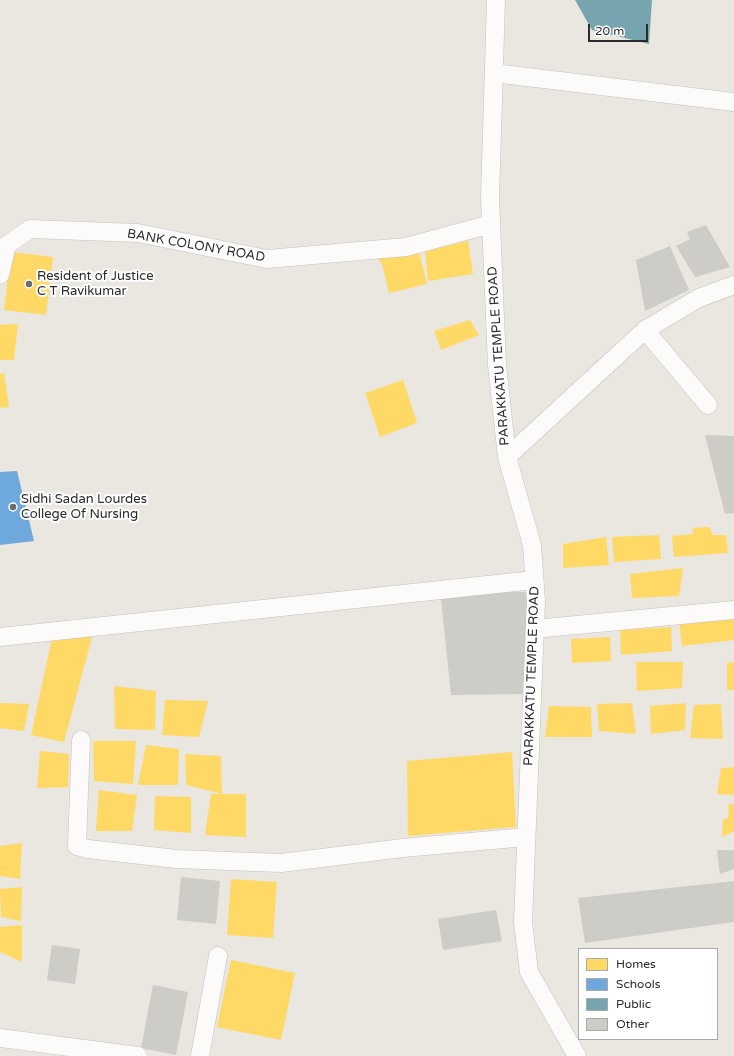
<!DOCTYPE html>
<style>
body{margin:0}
#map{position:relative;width:734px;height:1056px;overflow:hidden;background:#eae6e0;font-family:"Varela Round",sans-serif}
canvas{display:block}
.legend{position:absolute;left:578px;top:948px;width:140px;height:92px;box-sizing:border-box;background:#fff;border:1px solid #aaa;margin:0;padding:5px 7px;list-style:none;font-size:12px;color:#2b2b2b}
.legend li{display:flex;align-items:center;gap:8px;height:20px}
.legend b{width:20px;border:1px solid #aaa}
.scale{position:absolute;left:588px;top:24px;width:60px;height:18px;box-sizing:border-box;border:2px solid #2b2b2b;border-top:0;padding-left:5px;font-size:12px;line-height:14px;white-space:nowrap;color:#2b2b2b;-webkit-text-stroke:3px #fff;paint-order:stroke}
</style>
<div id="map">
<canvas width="734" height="1056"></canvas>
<ul class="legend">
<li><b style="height:11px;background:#ffd966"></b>Homes</li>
<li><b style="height:11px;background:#6fa8dc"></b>Schools</li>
<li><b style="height:11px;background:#76a5af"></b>Public</li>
<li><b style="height:11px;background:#ceccc7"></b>Other</li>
</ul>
<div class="scale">20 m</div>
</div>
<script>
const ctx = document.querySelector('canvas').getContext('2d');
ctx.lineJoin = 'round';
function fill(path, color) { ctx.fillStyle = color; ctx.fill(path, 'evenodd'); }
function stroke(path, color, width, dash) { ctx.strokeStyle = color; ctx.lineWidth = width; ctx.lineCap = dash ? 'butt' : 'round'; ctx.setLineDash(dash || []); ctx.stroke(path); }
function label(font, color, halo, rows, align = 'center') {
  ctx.font = font + ' "Varela Round",sans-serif'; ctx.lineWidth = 4; ctx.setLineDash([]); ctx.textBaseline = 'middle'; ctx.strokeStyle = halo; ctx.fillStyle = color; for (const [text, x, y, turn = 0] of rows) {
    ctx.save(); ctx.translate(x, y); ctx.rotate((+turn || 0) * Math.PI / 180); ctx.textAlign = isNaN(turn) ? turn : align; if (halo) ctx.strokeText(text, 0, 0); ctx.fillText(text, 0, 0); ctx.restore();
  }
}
fill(new Path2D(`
 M468,241L473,274L428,281L425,251Z
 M418,248L427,284L389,293L382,264L378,259Z
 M11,252L53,257L46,315L4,310Z
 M470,320L479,335L441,350L434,331Z
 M18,324L14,360H0V325Z
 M4,373L9,407L0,408V374Z
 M403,380L417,423L380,437L365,393Z
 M709,527L713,535H726L728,553L674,557L672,536L693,534V528Z
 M659,535L661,559L614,562L612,537Z
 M606,537L609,565L563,568V544Z
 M683,568L679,596L632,598L630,574Z
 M734,616V640L682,646L679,621Z
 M671,627L672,651L621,655L620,630Z
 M92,637L64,742L31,735L52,638Z
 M610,637L611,661L572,663L571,639Z
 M636,662H683L682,688L637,691Z
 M734,662V690H727V663Z
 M114,686L156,691L155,730L115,729Z
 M165,700L208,701L199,737L162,735Z
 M0,703L29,704L24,731L0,728Z
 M632,703L636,734L599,731L597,704Z
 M686,703L685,730L651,734L650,706Z
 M721,704L723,739L690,738L694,705Z
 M549,706L591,707L592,737H545Z
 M93,741H136L133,784L94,781Z
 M146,745L179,749L178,785H138Z
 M40,751L69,754L68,787L37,788Z
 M512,752L516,827L408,836L407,761Z
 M185,754L221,756L222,794H246V837L205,835L211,794H222L186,785Z
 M734,767V795L717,794L721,768Z
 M99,790L137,795L132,831H96Z
 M155,796L191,797V833L154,830Z
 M729,804H734V831L722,837L723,819L728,818Z
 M22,843L20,879L0,876V846Z
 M231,879L277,882L273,938L227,935Z
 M22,887L21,921L1,917L0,889Z
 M22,925V962L0,952V927Z
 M231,960L295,973L281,1040L217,1027Z`), '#ffd966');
fill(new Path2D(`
 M17,471L34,541L0,545V472Z`), '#6fa8dc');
fill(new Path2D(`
 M575,0H652L649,44L592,30Z`), '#76a5af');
fill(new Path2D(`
 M706,225L730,267L695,277L676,246L690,239L687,232Z
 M670,246L689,290L645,311L636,260Z
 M705,435L734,436V513L725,514Z
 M496,592H530L528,694L451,695L441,599Z
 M717,850H734V869L720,874Z
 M181,877L220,881L216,924L177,920Z
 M734,881V922L585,943L578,898Z
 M496,910L502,941L443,950L438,919Z
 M52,945L80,949L75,984L47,980Z
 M153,985L188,992L176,1055L141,1048Z`), '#ceccc7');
const street = new Path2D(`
 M496,0L490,198L497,365L507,457L532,545L536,601L523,922L529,972L577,1056
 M494,73L734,102
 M0,275L7,245L30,229L138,233L267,259L406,247L491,224
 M645,330L708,405
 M507,457L645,330L699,298L734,285
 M535,629L734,610
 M0,637L534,580
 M81,740L77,846L88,849L176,859L281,863L403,848L526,837
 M0,1038L138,1056
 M200,1056L218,956`);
stroke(street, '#c3c2c1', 19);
stroke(street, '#fcfbfa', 18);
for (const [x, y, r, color] of [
 [29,284,4,"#6e6c6a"],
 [13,507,4,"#6e6c6a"]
]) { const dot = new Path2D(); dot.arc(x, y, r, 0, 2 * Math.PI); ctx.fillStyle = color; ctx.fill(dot); stroke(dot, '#fff', 1.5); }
label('13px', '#2b2b2b', '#fff', [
 ["BANK COLONY ROAD",196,246,10],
 ["PARAKKATU TEMPLE ROAD",499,356,-94],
 ["PARAKKATU TEMPLE ROAD",532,676,-88]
]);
label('13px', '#2b2b2b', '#fff', [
 ["Resident of Justice",37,277],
 ["C T Ravikumar",37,292],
 ["Sidhi Sadan Lourdes",21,500],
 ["College Of Nursing",21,515]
], 'left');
</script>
